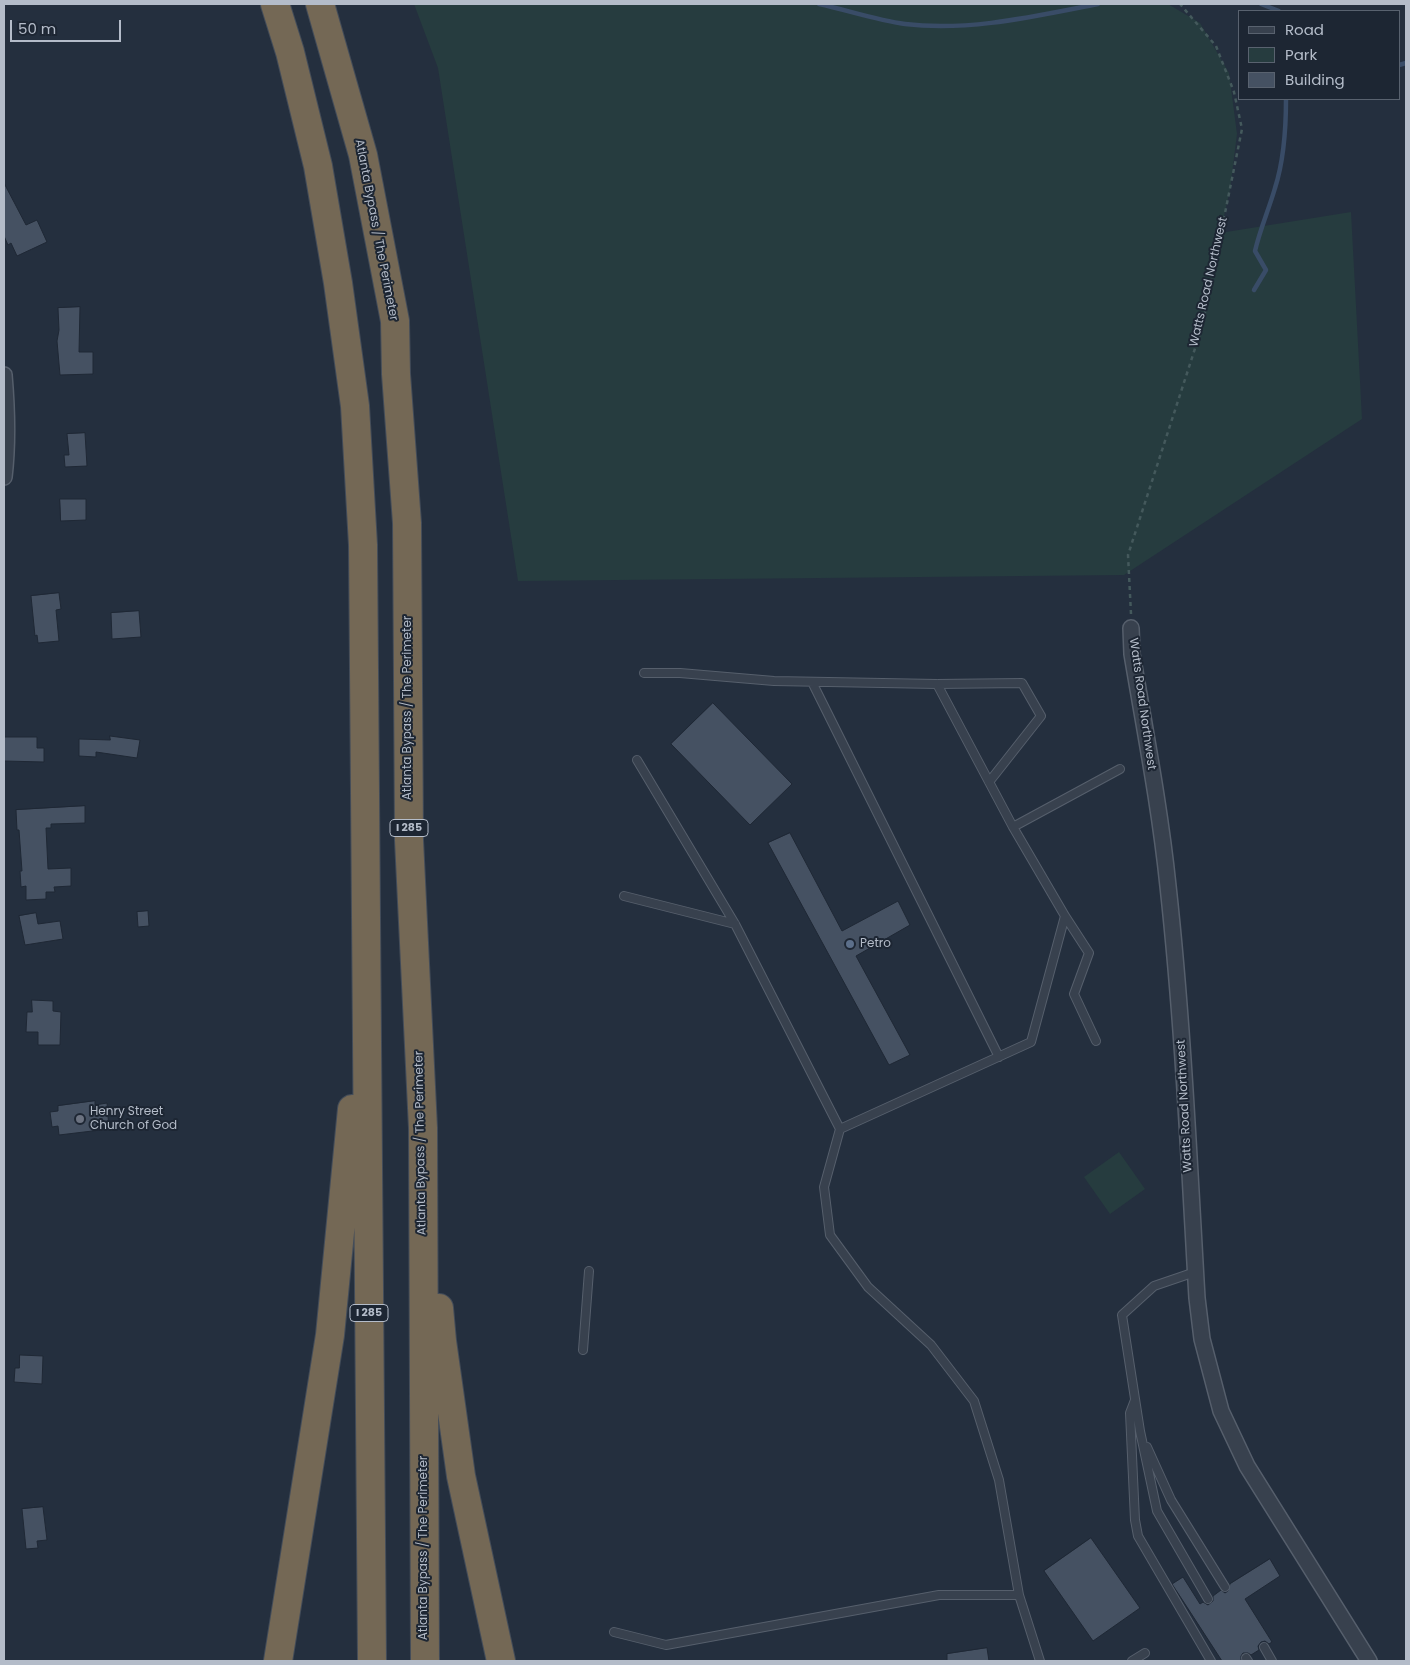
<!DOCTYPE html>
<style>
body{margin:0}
#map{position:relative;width:1410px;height:1665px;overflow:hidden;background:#242f3e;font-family:Poppins,sans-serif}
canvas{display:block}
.frame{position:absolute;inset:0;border:5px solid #b4bcc9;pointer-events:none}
.legend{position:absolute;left:1238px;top:10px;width:162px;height:90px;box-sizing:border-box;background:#1d2633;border:1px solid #59626f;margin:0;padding:6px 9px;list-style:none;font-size:15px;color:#b4bcc9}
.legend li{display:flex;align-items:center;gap:10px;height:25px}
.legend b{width:25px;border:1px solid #59626f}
.scale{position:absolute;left:10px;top:20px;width:111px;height:22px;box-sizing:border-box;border:2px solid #b4bcc9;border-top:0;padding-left:6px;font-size:15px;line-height:18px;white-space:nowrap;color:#b4bcc9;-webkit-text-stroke:4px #1d2633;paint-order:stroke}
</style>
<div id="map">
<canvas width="1410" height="1665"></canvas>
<div class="frame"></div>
<ul class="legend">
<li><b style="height:6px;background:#38414e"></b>Road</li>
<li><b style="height:14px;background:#263c3f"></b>Park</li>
<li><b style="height:14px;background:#455162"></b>Building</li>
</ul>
<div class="scale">50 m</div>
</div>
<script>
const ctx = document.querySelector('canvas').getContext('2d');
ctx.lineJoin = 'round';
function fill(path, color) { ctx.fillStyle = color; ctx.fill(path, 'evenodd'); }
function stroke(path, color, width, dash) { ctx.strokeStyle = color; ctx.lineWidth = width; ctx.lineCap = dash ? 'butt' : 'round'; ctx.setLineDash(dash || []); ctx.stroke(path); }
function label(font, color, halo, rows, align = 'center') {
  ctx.font = font + ' Poppins,sans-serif'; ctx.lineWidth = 4; ctx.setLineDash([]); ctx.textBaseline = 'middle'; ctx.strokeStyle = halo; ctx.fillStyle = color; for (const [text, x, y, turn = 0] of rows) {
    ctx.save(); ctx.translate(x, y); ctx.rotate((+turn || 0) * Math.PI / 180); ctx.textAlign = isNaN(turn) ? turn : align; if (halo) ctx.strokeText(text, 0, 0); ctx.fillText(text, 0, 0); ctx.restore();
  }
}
fill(new Path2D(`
 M414,4H1168L1200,23L1229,73L1237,134L1230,190L1220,233L1351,212L1362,419L1124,575L518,581L438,68Z
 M1119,1152L1145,1189L1110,1214L1084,1177Z`), '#263c3f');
stroke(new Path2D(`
 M819,4C847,10 876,20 905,24C968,32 1036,16 1098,4
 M1261,4L1279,11
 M1399,65L1406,63
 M1254,290L1266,270L1255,251C1260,229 1269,209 1275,188C1284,160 1286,128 1286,99`), '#394c67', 4.5);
const building = new Path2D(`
 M4,183L26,225L37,220L47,242L17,256L11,243L8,245L4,236Z
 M80,307L79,352H93V374L60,375L57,341L59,330L58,308Z
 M85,433L87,466L65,467L64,455H69L67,434Z
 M60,499H86V520L61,521Z
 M59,593L61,609L56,610L59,641L38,643L37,635L35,636L31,596Z
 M139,611L141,637L112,639L111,613Z
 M713,703L792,784L750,825L671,744Z
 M110,736L140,740L137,758L96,752V757L79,756V739L110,740Z
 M4,737H37V748H44V762L4,761Z
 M85,806V823L51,824V828H46L48,869L71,868V886L54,887L55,892H46V899L26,900V886L21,887L20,871H22L19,830H17L16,810Z
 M790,833L842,931L898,901L910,925L856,956L910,1055L889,1065L768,843Z
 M148,911L149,926L138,927L137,912Z
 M36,913L38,924L60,921L63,939L25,945L19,916Z
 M32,1000L53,1001V1011L61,1012L60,1045H38V1032H26L27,1012H32Z
 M95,1101V1105L107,1103L109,1129L59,1135L58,1126L52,1127L50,1112L58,1111V1106Z
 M20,1355L43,1356L42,1384L14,1382L15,1368H19Z
 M43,1507L47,1540L37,1541L38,1548L26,1549L22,1509Z
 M1091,1538L1140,1608L1093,1641L1044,1571Z
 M1270,1559L1280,1576L1245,1599L1272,1642L1269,1644L1265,1641L1261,1642L1258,1646L1259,1650L1251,1655L1248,1653H1243L1241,1656V1661H1222L1172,1584L1183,1577L1200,1604L1203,1602L1208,1605L1213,1601V1596L1221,1590L1225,1593L1228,1591L1230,1584Z
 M987,1648L989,1661H947V1654Z`);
fill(building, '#455162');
stroke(building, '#1f2835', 1);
const lane = new Path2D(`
 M644,673H680L774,681L937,684L1022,683L1041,716L989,782
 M812,682L999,1057
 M637,760L735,924L840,1129L824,1187L830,1235L868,1287L931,1345L974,1401L999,1480L1019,1595L1040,1661
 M1013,827L1120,769
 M624,896L735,924
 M1065,916L1089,953L1074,994L1096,1041
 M840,1129L1031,1042L1065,916L1013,827L937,684
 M1195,1272L1154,1286L1122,1315L1140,1431L1157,1511L1208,1599
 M583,1350L589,1271
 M1135,1400L1130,1413L1135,1520L1138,1536L1211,1661
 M1147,1447L1171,1500L1225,1587
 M614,1632L666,1645L939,1595H1019
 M1264,1647L1272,1661
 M1246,1658L1248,1661
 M1132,1661L1145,1653`);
const street = new Path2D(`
 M4,375C7,409 8,443 4,477
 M1131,628L1132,654C1145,731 1160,808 1168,886C1183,1023 1189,1160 1197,1298L1202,1339L1221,1411L1247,1466L1369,1661`);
const highway = new Path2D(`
 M275,4L290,52L318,166L338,283L355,406L363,545L372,1661
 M320,4L363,155L395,321L396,374L407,523L409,840L423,1128L425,1661
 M439,1308L442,1341L461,1476L501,1661
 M278,1661L330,1335L352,1109`);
stroke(lane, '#565f6c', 10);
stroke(street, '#565f6c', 18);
stroke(highway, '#434c59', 30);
stroke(new Path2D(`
 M1131,614L1128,555L1202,327L1242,129L1234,92L1216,46L1180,4`), '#44595c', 2.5, [4, 4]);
stroke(lane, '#38414e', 8);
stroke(street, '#38414e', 15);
stroke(highway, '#746855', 28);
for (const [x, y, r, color] of [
 [850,944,5,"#5c6f8a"],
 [80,1119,5,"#6b7280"]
]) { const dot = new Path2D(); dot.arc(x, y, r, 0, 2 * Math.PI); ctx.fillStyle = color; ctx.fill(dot); stroke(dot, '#1d2633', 2); }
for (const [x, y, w] of [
 [409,828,38],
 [369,1313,38]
]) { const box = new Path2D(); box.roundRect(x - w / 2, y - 8.5, w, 17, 4); ctx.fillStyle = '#1d2633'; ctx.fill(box); stroke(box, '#b4bcc9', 1); }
label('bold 11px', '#b4bcc9', null, [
 ["I 285",409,828],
 ["I 285",369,1313]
]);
label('12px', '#b4bcc9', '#1d2633', [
 ["Atlanta Bypass / The Perimeter",376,230,79],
 ["Watts Road Northwest",1209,282,-77],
 ["Watts Road Northwest",1142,704,82],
 ["Atlanta Bypass / The Perimeter",408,708,-90],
 ["Watts Road Northwest",1185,1106,-93],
 ["Atlanta Bypass / The Perimeter",421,1143,-91],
 ["Atlanta Bypass / The Perimeter",424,1548,-90]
]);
label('12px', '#b4bcc9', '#1d2633', [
 ["Petro",860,944],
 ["Henry Street",90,1112],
 ["Church of God",90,1126]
], 'left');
</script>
